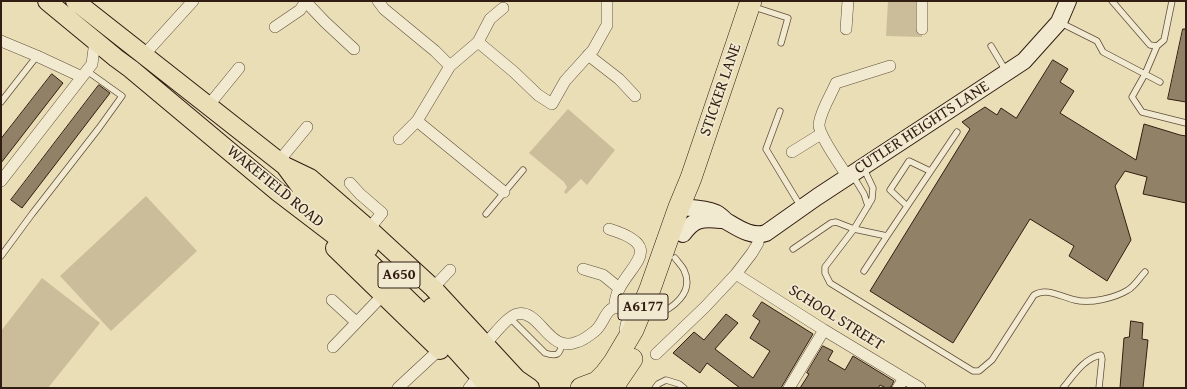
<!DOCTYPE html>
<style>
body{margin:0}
#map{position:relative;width:1187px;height:389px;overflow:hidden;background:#eadeb6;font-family:"Gentium Book Plus",serif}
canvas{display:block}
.frame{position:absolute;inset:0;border:2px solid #311d12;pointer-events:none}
</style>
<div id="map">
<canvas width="1187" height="389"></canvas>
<div class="frame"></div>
</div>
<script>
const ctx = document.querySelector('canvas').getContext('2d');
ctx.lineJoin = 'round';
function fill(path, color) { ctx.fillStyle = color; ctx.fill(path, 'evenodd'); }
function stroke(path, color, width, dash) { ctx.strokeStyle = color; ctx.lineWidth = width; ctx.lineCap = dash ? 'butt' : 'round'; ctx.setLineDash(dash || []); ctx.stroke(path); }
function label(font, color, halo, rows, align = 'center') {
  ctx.font = font + ' "Gentium Book Plus",serif'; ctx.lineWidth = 3.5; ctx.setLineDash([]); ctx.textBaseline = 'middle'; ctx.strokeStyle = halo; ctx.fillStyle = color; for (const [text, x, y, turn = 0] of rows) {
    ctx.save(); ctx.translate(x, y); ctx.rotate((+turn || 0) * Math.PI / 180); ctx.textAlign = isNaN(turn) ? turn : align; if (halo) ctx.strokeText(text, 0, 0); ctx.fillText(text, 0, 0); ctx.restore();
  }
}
fill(new Path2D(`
 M888,1H922V37L886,36Z
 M568,109L615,150L587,185L581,179L566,194L564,192L567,187L564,182L529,153Z
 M146,196L197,251L111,331L60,276Z
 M42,278L100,323L48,388H3L1,387V331Z`), '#cbbd9a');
const building = new Path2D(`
 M1183,29H1186V102L1168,99Z
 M1053,60L1068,69L1060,82L1074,91L1060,113L1136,160L1144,124L1180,135L1186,136V203L1143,194L1147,177L1125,171L1115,186L1131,240L1107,281L1069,256L1074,246L1030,219L953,343L870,291L970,129L962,122L985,107L997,115L1001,108L1016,118Z
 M52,74L63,83L1,163V139Z
 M99,85L110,93L22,208L11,200Z
 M762,302L813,334L781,388H740L707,363L700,373L673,353L694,332L704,340L726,314L738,323L715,349L753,378L770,351L750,338L760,321L753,316Z
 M1131,321L1143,323L1142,339L1148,340L1143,388H1120L1124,338L1129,337Z
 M823,346L833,351L828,360L845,370L853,356L894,381L891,387L886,388L880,385L878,388H800L809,374L807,373Z`);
fill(building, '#918167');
stroke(building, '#311d12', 1);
const lane = new Path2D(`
 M1112,1L1150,45L1157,46L1164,40L1172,1
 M754,7L788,18L781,43
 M1061,23L1097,41L1103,52L1160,82
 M991,46L1006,71
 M1157,46L1145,74L1132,97L1142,112L1186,123
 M1,102L37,56
 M780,111L766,149L801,207
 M864,169L873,188L872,199L854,229L825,267V273L830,283L973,371H979L992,360L1034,295C1047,287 1061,297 1075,300C1090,304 1115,298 1128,290C1135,286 1140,277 1145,272
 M853,176L864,194L868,206
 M907,206L890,190L909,161L930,171
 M486,214L523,170
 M793,249L831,223L836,222L854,229L887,236L957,132
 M1,256L32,214L99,128L122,96L87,71
 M864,271L887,236
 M654,316C672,309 695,293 684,270C682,266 678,262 675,258
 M509,320L513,321L545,353C557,357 560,355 562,343
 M655,388L658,384L666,380L679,384L684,388
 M1063,388C1073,376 1084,358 1101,355L1102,359L1099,388`);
const street = new Path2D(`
 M378,1L384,9L435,51L450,66L478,42L514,72L538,95L552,104L565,81L593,50L607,25V1
 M306,2L325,22L354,49
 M275,27L300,10L306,1
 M846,29L848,1
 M922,29V1
 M1,41L37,56L82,77
 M478,42L490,19L503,8
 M588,55L619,79L635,96
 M143,56L193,1
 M450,66L417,121L504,192
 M208,106L239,68
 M399,139L417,121
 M792,152L821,134
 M279,161L307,127
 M847,176C841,166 818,134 819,124C821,110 831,95 836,83L890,66
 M1,181L92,64L95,41
 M350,183L360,194L382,213L369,229
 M609,229C678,250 612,271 615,308
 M583,269L603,275L619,288
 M736,274L824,330L920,388
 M433,288L450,270
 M332,300L356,322
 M486,343C493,336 508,316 517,314C541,309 548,354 577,342C584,340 590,335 595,331C602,325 604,316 609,311C617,303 625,310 628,317L625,330
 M333,347L383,295
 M656,354L705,307L736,274L752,253L758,243V235
 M398,388L440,349
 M469,388L473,383
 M789,388L824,330
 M898,388L904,378`);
const secondary = new Path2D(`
 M679,207C691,208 705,208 716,213C720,215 723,218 726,221C738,228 752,238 766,233L817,197L1024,61L1059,22L1068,1
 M683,234C694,218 703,218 721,220`);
const primary = new Path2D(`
 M47,1L116,58L131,69L278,192L367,260L425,316L490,388
 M75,1L285,166L302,189L369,248
 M287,167L310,178L369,229L433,288L517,379L530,388
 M335,248L440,350
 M432,307L493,368L510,388`);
const highway = new Path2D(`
 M581,388L597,382L605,374L614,362L633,330L650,289L679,207L691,178L751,1
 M615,388L617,381L632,359`);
stroke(lane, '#5f4d3b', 7);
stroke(street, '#5f4d3b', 12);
stroke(secondary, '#311d12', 18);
stroke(primary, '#311d12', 20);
stroke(highway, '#311d12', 22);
stroke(lane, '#f1ead0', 5.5);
stroke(street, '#f1ead0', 11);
stroke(secondary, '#f1ead0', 16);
stroke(primary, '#eadeb6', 18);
stroke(highway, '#eadeb6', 21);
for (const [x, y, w] of [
 [399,275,42],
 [643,307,50]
]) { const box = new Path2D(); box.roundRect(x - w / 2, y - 13, w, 26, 3); ctx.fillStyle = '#f1ead0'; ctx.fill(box); stroke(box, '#311d12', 1); }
label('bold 15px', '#311d12', null, [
 ["A650",399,275],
 ["A6177",643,307]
]);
label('16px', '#311d12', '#f1ead0', [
 ["STICKER LANE",721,90,-71],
 ["CUTLER HEIGHTS LANE",922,128,-33],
 ["WAKEFIELD ROAD",275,187,39],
 ["SCHOOL STREET",836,318,32]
]);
</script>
